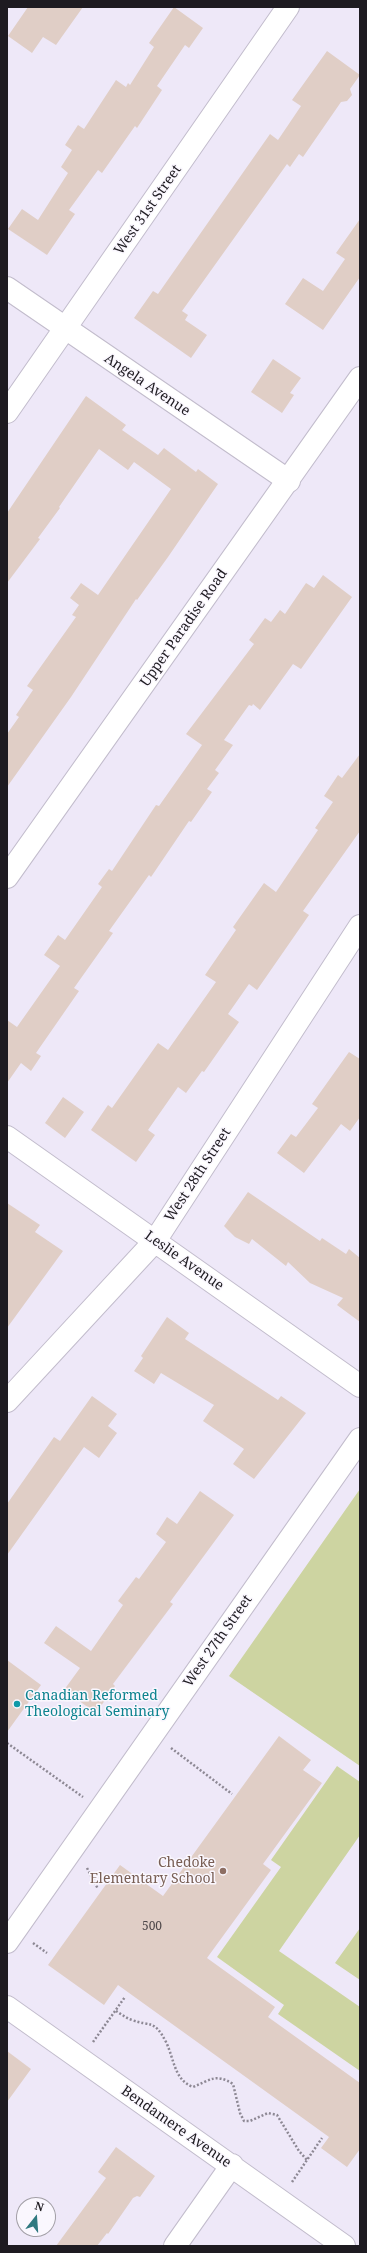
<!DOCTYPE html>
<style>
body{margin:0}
#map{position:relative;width:367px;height:2253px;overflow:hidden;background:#eee8f8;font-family:"Noto Serif",serif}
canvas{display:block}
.frame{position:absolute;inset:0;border:8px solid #1e1b21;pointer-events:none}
.north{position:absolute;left:16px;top:2197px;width:40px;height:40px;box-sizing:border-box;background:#faf7fe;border:1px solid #a29fa6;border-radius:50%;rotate:17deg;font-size:11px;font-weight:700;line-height:16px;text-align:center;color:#1e1b21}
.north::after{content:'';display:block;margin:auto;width:14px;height:18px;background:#307980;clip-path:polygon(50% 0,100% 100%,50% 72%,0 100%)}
</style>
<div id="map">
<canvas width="367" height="2253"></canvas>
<div class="frame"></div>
<div class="north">N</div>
</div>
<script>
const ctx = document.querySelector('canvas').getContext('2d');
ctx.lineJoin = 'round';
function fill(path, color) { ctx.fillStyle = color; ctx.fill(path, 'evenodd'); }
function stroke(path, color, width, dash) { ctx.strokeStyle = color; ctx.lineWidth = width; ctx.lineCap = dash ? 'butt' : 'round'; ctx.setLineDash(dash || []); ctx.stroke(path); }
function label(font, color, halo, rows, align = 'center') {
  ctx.font = font + ' "Noto Serif",serif'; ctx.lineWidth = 3; ctx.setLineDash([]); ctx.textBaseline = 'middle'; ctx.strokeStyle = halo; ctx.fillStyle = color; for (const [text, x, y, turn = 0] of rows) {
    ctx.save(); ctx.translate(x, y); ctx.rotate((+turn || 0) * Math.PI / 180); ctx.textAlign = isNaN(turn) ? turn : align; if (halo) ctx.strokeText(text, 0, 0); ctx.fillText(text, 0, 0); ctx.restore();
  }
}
fill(new Path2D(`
 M360,1489V1766L229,1676Z
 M337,1766L360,1782V1835L279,1951L360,2007V2071L278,2014L284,2005L217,1957L281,1867L271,1860Z
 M360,1928V1980L335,1963Z`), '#cdd4a1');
fill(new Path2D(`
 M28,7H83L56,45L43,37L32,53L8,36Z
 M174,7L203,28L189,48L185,45L157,86L162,90L137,128L135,126L102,173L98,170L69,210L75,214L47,255L8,229L22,209L38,220L68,173L61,167L72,150L65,145L78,125L84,129L116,80L126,87L128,83L130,85L154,47L149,43Z
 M327,51L360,75L350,89L352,95L347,101L341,102L303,157L299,154L290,167L287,164L182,311L188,315L185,320L207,335L191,358L134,318L153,291L158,294L270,134L278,140L301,106L292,100Z
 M360,219V277L323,330L285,304L303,278L323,291L345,259L336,253Z
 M273,359L301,378L290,393L294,395L282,413L251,392Z
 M86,396L126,425L122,430L158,455L164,448L196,472L198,469L218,484L168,557L137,600L136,599L71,697L7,787V734L19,717L16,715L33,690L27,686L76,617L72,615L79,605L70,598L81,583L98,595L171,489L134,462L128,470L99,449L59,507L60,508L38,538L40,539L7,583V513Z
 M323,575L352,597L301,669L293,664L260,710L253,704L252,706L249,705L224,740L233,745L215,770L219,773L207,789L212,792L191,822L189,821L151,877L149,875L109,931L113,933L74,988L79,991L36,1053L41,1056L31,1071L21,1063L7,1083V1020L17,1027L60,966L44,955L58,935L65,940L102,887L98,884L109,869L112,871L156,805L159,806L202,745L186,734L254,644L249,640L265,618L271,622L280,610L285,614L306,583L314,588Z
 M360,754V831L303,911L309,915L257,990L249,984L228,1014L239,1022L204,1072L202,1071L186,1093L178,1087L148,1130L155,1135L136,1162L91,1130L108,1105L112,1108L158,1043L168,1050L216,982L205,975L236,930L233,927L264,883L276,892L318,830L315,828L333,802L324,796L338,775L342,778Z
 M349,1052L360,1059V1117L350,1131L341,1124L304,1173L277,1153L291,1134L296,1137L318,1108L312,1104Z
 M63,1097L84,1112L65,1138L45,1123Z
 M248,1192L320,1241L322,1238L346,1254L349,1249L360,1258V1322L337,1305L343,1298L310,1283L288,1262L286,1266L252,1239L249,1244L235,1237L224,1226Z
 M7,1203L40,1225L35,1232L63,1251L7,1328Z
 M167,1317L189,1333L185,1339L278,1400L281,1396L306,1413L254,1479L233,1464L244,1449L203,1421L214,1405L161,1373L154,1384L134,1371L143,1358L141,1356Z
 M92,1396L117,1414L108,1426L117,1433L99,1458L84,1447L7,1555V1504L54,1437L60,1441Z
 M200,1491L234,1515L170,1602L173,1604L113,1684L115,1686L96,1713L64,1690L80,1668L44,1643L56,1626L91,1651L123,1605L118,1601L136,1577L139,1579L166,1542L156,1534L167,1517L177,1524Z
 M7,1660L41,1685L7,1732Z
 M279,1736L311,1760L303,1770L322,1783L263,1864L271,1870L207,1958L275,2007L268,2017L360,2083V2149L347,2167L321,2148L329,2137L118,1985L104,2005L48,1965L120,1865L163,1896Z
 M7,2051L31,2069L7,2102Z
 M116,2147L155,2176L140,2197L137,2196L133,2198L108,2234L107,2233L97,2246H56L106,2178L98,2172Z`), '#e0cec6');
const street = new Path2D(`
 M7,288L289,481
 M7,412L288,7
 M7,1137L360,1386
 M7,1401L155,1241L360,926
 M7,1942L360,1439
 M7,2007L344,2246
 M175,2246L232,2165`);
const secondary = new Path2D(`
 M7,877L360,378`);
stroke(street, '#c2bccc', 24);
stroke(secondary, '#c2bccc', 24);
stroke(new Path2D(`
 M7,1743L83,1797
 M171,1748L232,1794
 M87,1868L98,1889
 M33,1943L47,1953
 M116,2011C121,2014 126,2018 132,2020C151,2027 154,2019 166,2042C174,2058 174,2080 193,2087C210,2080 216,2073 233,2084L240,2113L244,2121H250L268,2113L277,2115L299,2151L307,2160
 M93,2042L125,1997
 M292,2182L322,2138`), '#8d8894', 2.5, [2, 2]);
stroke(street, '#fff', 22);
stroke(secondary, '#fff', 22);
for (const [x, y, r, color] of [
 [17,1704,4,"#0f9aa8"],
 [223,1871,4,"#8d6e63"]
]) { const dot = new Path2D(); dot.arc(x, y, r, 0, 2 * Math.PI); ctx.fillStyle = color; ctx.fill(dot); stroke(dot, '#faf7fe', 1.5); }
label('12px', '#4e484a', null, [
 ["500",152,1927]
]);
label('14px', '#1e1b21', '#faf7fe', [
 ["West 31st Street",148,210,-55],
 ["Angela Avenue",147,385,34],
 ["Upper Paradise Road",184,628,-55],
 ["West 28th Street",198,1175,-57],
 ["Leslie Avenue",184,1261,35],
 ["West 27th Street",218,1641,-55],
 ["Bendamere Avenue",176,2127,35]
]);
label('14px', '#0d838f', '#faf7fe', [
 ["Canadian Reformed",25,1696],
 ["Theological Seminary",25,1712]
], 'left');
label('14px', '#785e54', '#faf7fe', [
 ["Chedoke",215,1863],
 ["Elementary School",215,1879]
], 'right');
</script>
